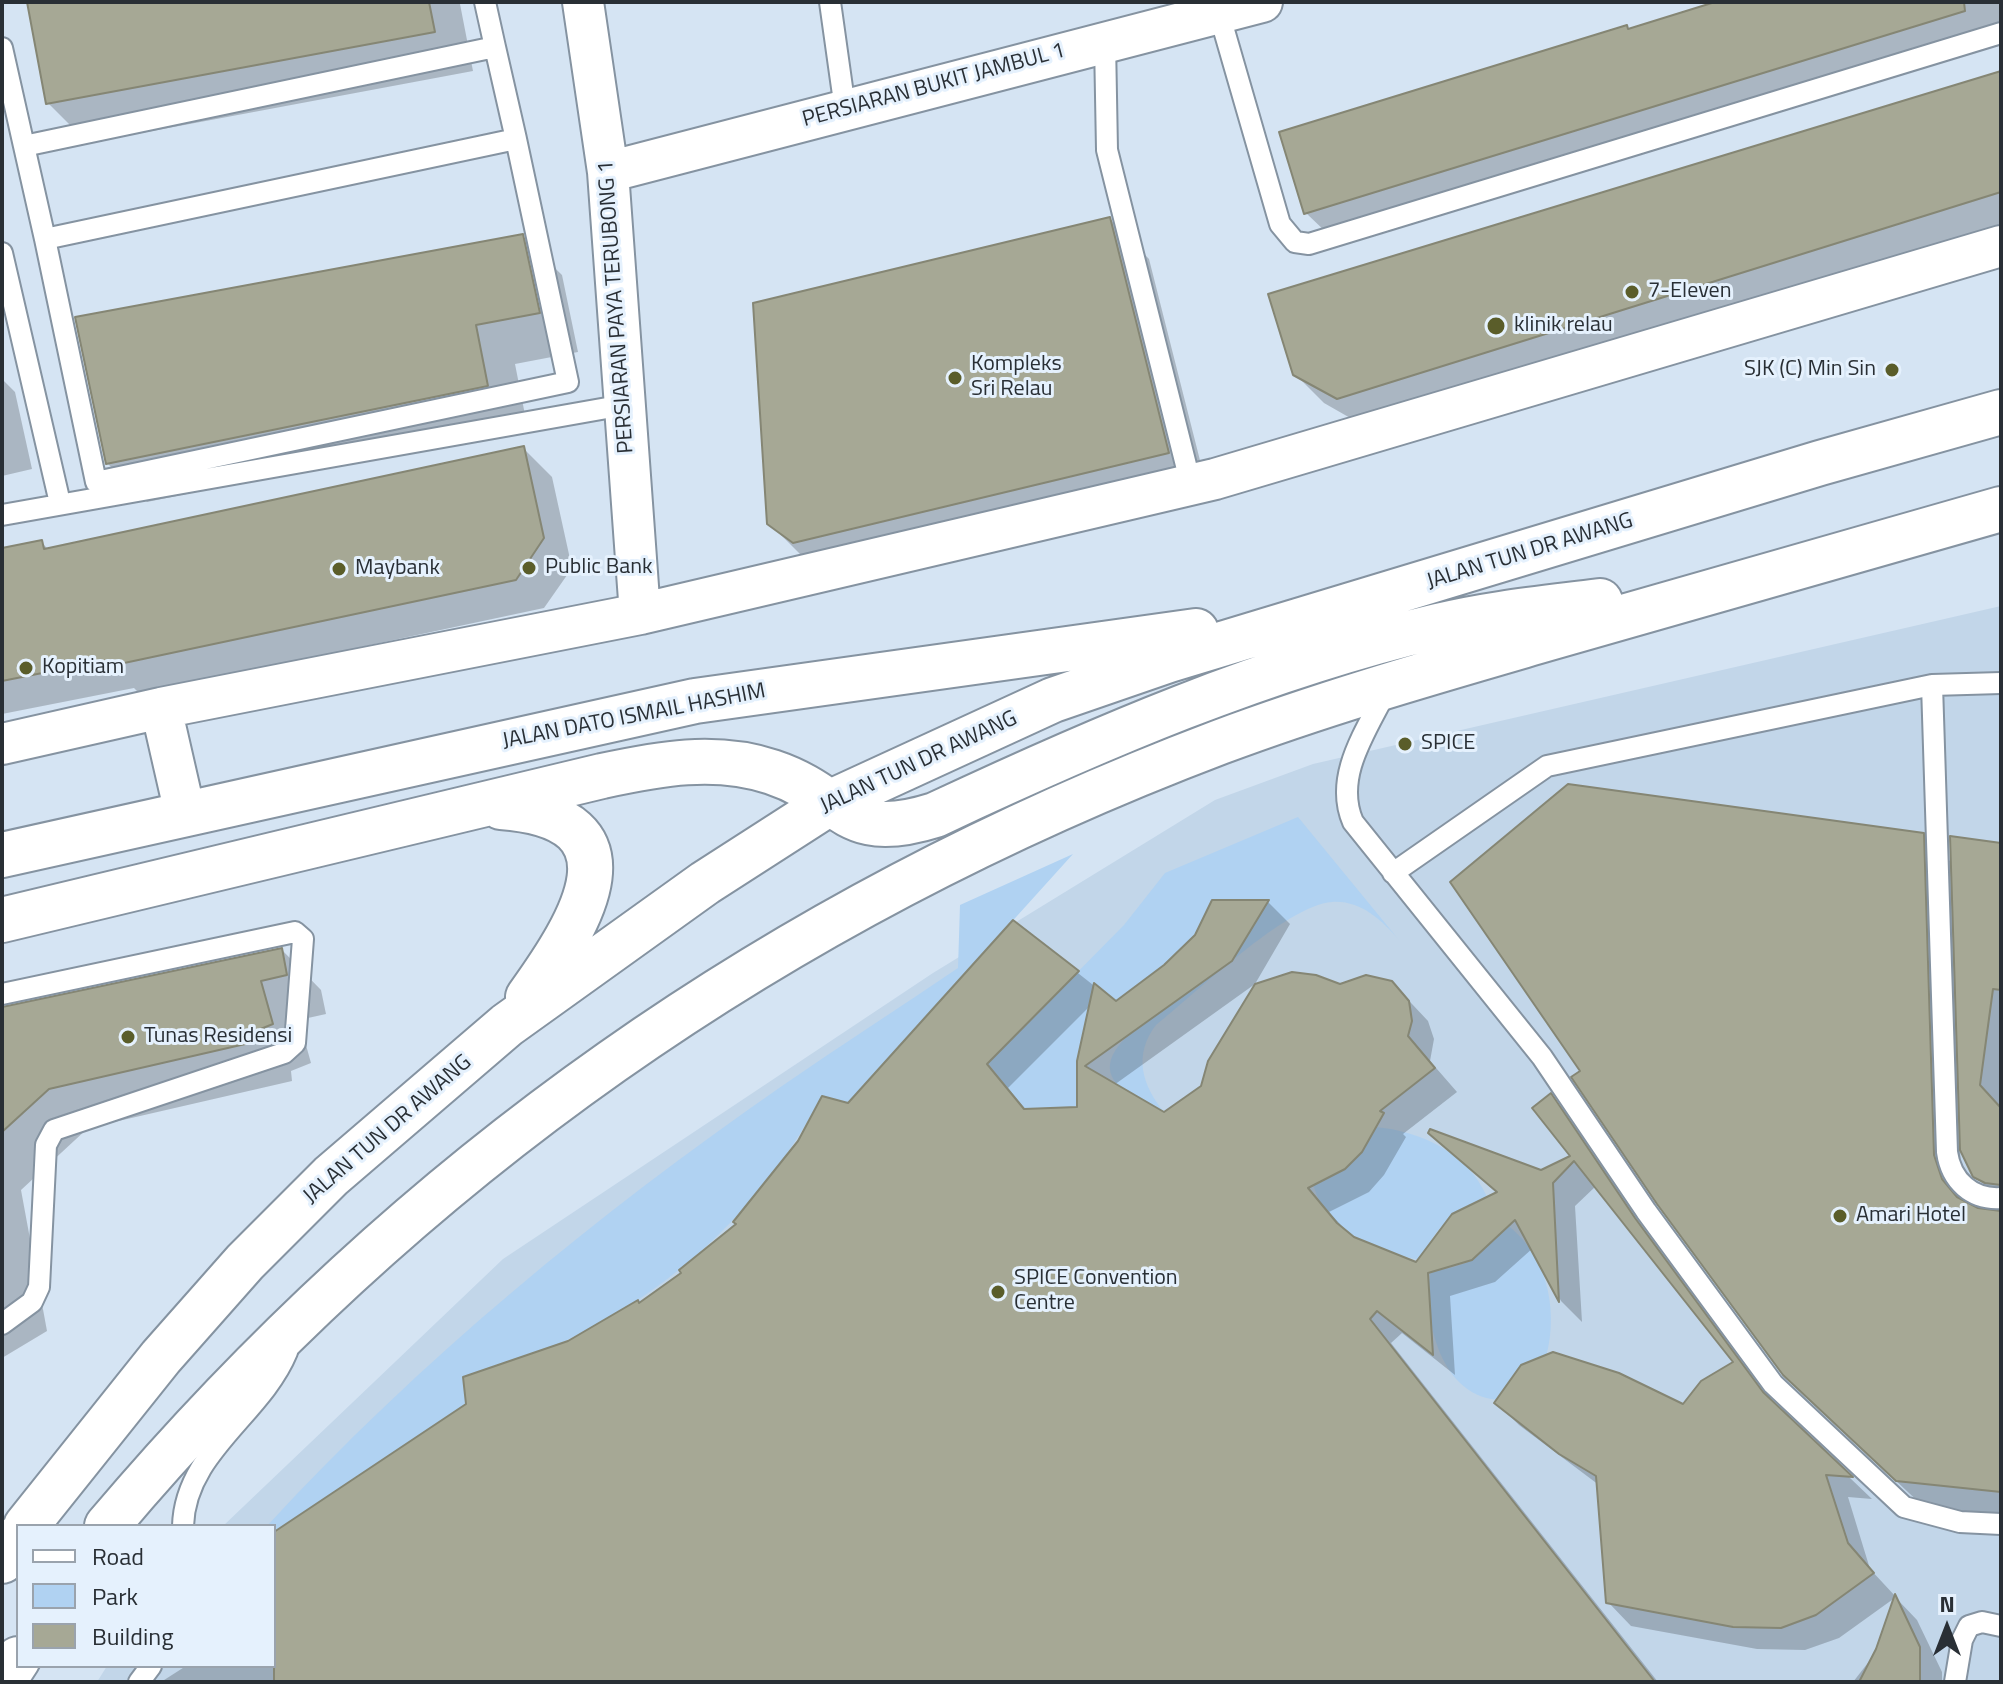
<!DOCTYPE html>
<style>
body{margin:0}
#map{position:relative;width:2003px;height:1684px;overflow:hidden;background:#d5e4f3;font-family:"Titillium Web",sans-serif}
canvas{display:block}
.frame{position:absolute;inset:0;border:4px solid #292f35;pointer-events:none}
.legend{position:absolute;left:16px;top:1524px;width:260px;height:144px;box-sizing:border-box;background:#e5f1fd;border:2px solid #9aa3ad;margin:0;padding:10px 14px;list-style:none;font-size:24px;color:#292f35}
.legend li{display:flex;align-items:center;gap:16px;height:40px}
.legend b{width:40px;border:2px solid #9aa3ad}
.north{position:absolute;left:1907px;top:1588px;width:80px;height:80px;-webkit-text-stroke:6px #e5f1fd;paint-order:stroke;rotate:0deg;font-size:22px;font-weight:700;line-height:32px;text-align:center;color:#292f35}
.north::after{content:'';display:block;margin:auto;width:28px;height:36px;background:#292f35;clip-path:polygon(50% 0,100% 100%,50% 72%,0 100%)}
</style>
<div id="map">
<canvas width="2003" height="1684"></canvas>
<div class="frame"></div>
<ul class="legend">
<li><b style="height:10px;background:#fff"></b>Road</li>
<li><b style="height:22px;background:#b0d2f2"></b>Park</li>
<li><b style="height:22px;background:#a6a895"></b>Building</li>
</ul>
<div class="north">N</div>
</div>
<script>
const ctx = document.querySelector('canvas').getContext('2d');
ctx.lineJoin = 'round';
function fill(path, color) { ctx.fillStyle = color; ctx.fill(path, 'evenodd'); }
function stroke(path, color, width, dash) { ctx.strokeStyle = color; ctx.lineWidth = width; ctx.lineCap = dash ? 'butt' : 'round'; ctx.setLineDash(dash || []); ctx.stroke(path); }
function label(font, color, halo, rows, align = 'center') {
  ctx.font = font + ' "Titillium Web",sans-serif'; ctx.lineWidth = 6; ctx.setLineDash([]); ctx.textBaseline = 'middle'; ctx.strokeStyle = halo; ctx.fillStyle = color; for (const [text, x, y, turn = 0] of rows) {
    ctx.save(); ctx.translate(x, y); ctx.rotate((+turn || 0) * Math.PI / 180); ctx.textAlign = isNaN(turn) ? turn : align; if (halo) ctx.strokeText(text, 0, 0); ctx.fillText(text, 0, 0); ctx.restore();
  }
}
fill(new Path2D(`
 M2001,606V1682H97L107,1666H274V1526H223L503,1259L933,973L1215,800L1313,764Z`), '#c2d6e9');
fill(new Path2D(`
 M1298,817L1399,940C1382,920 1360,900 1332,902C1286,905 1194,995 1156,1025C1133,1055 1142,1085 1164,1112C1151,1105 1132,1098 1121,1088C1075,1047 1187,1000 1209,977C1229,956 1245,925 1262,900L1212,901C1204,918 1197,934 1183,948C1143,988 1039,1036 1092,1105L1027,1112L988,1063L1124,925L1165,873Z
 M1073,854L848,1103L822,1096C765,1203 677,1288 567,1340C534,1355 498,1365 464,1377L465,1404L274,1532V1526H267C419,1361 597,1214 782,1086C840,1046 899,1008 958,968L960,905Z
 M1375,1127C1421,1131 1468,1153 1487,1197C1456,1212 1433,1225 1423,1260C1377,1254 1319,1229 1312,1177C1347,1177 1360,1155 1375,1127Z
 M1500,1220C1545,1248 1560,1307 1546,1357C1518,1359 1512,1377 1503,1400C1441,1400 1422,1319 1431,1270C1465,1270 1492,1253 1500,1220Z`), '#b0d2f2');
fill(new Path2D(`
 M29,2H469L460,4L473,71L88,143L48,103Z
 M1722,2H2001V28L1328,234L1306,213L1626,27L1629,30Z
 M2001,73V229L1366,427L1324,403L1295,374Z
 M1110,219L1149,259L1208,492L809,563L769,523Z
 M522,236L562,275L578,352L515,364L527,425L147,502L107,463Z
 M2,379L15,392L32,469L2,476Z
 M524,449L552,477L572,568L544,608L140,694L134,688L2,714V550L41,542L49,550Z
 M1923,835L1953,864L2001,845V1202L1975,1176L1960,1145L1961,1184L1968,1205L2001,1213V1516L1925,1508L1813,1403Z
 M1268,902L1290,924L1255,984L1114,1085L1164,1114L1340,986L1396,987L1428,1021L1434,1039L1430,1061L1457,1092L1403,1134L1406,1137L1384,1175L1369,1192L1329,1212L1349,1234L1390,1256L1417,1264L1498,1194L1430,1133L1541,1172L1573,1156L1551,1096L1573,1119L1658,1244L1782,1413L1872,1499L1848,1497L1870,1569L1896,1597L1839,1638L1805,1650L1757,1649L1631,1626L1608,1602L1599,1485L1519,1425L1496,1402L1684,1407L1736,1362L1596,1186L1575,1206L1582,1322L1561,1301L1533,1248L1495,1282L1450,1296L1455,1375L1402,1333L1391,1343L1658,1682H161L186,1666H274V1535L569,1342L640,1305L684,1273L738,1225L1013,922L1116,1003ZM1091,1005L1079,1109L1027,1111L1008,1088Z
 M282,950L321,990L326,1014L299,1020L311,1063L291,1071L292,1081L88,1128L21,1190L47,1331L2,1358V1008Z
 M1896,1598L1917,1620L1942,1672V1682H1853L1878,1650Z`), '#0003');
const building = new Path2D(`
 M27,2H429L435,32L46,104Z
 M1715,2H1964L1965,11L1304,214L1279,132L1627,25L1628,29Z
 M2001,71V192L1337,399L1293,375L1268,294Z
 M1110,217L1169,453L793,543L767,524L753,303Z
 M523,234L540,313L476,325L488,386L106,464L75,317Z
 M524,446L544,538L516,580L110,666L108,660L2,681V548L42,540L44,549Z
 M1568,784L1924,833L1934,1155L1942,1179L1957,1197L1978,1208L2001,1211V1492L1896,1481L1783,1375L1657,1204L1571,1077L1580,1071L1450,882Z
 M1950,836L2001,843V990L1993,989L1980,1085L2001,1108V1185L1985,1183L1973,1177L1960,1150Z
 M1212,900H1269L1232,961L1085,1066L1164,1112L1201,1086L1208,1061L1255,984L1292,972L1316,975L1340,984L1366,975L1392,981L1409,1001L1412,1021L1408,1036L1435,1068L1380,1111L1384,1113L1362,1152L1345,1169L1308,1188L1337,1223L1354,1237L1416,1262L1452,1214L1497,1192L1428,1133L1430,1129L1541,1170L1570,1156L1532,1108L1551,1093L1635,1218L1763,1392L1853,1477L1826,1475L1848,1543L1874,1573L1816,1615L1781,1628L1733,1627L1606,1603L1596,1476L1559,1454L1494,1403L1521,1365L1553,1352L1619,1373L1683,1404L1701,1381L1733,1362L1574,1161L1553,1183L1559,1302L1515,1220L1472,1260L1428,1273L1433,1355L1377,1311L1370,1319L1655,1682H274V1532L466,1404L463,1377L568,1341L638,1300L639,1303L681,1273L679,1270L736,1224L733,1222L798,1141L822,1096L848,1103L1013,920L1079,971L987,1064L1024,1109L1077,1107V1061L1094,983L1116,1001L1164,965L1195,935Z
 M282,948L287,975L261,981L273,1024L253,1032L254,1042L49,1089L2,1132V1007Z
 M1895,1594L1920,1647V1682H1859L1876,1649Z`);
fill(building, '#a6a895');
stroke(building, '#858674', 2);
const lane = new Path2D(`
 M830,2L845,109
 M1219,13L1280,224L1295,242L1309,244L2001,33
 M1105,42L1107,150L1191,485
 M2,48L24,146L495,47L485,2
 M24,146L45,239L516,139L495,47
 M45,239L96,482L568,382L516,139
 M2,253L60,503
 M2,515L624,405
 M1932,685L1947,1152C1951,1181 1972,1200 2001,1198
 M1387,689C1367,730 1333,776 1353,822L1542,1057L1646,1211L1773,1384L1904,1507L1960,1522L2001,1524
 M1393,873L1547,766L1932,685L2001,683
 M2,994L295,932L303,939L295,1043L284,1053L54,1130L46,1145L39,1287L32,1302L2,1324
 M183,1526C185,1452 261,1415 287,1352
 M139,1682L151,1666
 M1955,1682L1962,1640L1969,1626L1982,1622L2001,1626`);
const street = new Path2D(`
 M583,2L608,172L640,614
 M608,172L1262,2
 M161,708L185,813
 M2,744L161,708L640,614L1215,479L2001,246`);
const primary = new Path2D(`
 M501,807C647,818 582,922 528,997
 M2,855L695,701L1196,631
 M2,920L602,776C658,764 715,753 772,772C847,797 843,844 935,815C1097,739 1264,667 1438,626C1491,613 1546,608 1600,601
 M26,1526L161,1357L245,1262L331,1176L507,1025L705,883L831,802L1053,700L1169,660L1820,463L2001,412
 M107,1526C411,1166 779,909 1220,742C1327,702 1436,671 1546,639C1697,595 1849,552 2001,509
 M2,1561L18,1537
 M3,1682L18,1659`);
stroke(lane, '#8593a1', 24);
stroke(street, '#8593a1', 44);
stroke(primary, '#8593a1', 48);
stroke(lane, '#fff', 20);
stroke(street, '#fff', 40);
stroke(primary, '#fff', 44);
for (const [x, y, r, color] of [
 [1632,292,8,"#5a5d2a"],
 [1496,326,10,"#5a5d2a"],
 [1892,370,8,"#5a5d2a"],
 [955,378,8,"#5a5d2a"],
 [529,568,8,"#5a5d2a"],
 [339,569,8,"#5a5d2a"],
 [26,668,8,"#5a5d2a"],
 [1405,744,8,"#5a5d2a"],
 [128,1037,8,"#5a5d2a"],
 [1840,1216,8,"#5a5d2a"],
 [998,1292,8,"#5a5d2a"]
]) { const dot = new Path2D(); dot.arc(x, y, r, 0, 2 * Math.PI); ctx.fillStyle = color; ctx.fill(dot); stroke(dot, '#e5f1fd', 3); }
label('22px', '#292f35', '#e5f1fd', [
 ["PERSIARAN BUKIT JAMBUL 1",934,86,-15],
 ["PERSIARAN PAYA TERUBONG 1",617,307,-94],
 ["JALAN TUN DR AWANG",1530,552,-17],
 ["JALAN DATO ISMAIL HASHIM",634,717,-11],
 ["JALAN TUN DR AWANG",919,763,-25],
 ["JALAN TUN DR AWANG",388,1130,-41]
]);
label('22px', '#292f35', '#e5f1fd', [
 ["7-Eleven",1648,292],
 ["klinik relau",1514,326],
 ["Kompleks",971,365],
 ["Sri Relau",971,390],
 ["SJK (C) Min Sin",1876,370,"right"],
 ["Public Bank",545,568],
 ["Maybank",355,569],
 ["Kopitiam",42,668],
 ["SPICE",1421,744],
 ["Tunas Residensi",144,1037],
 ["Amari Hotel",1856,1216],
 ["SPICE Convention",1014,1279],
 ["Centre",1014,1304]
], 'left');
</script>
